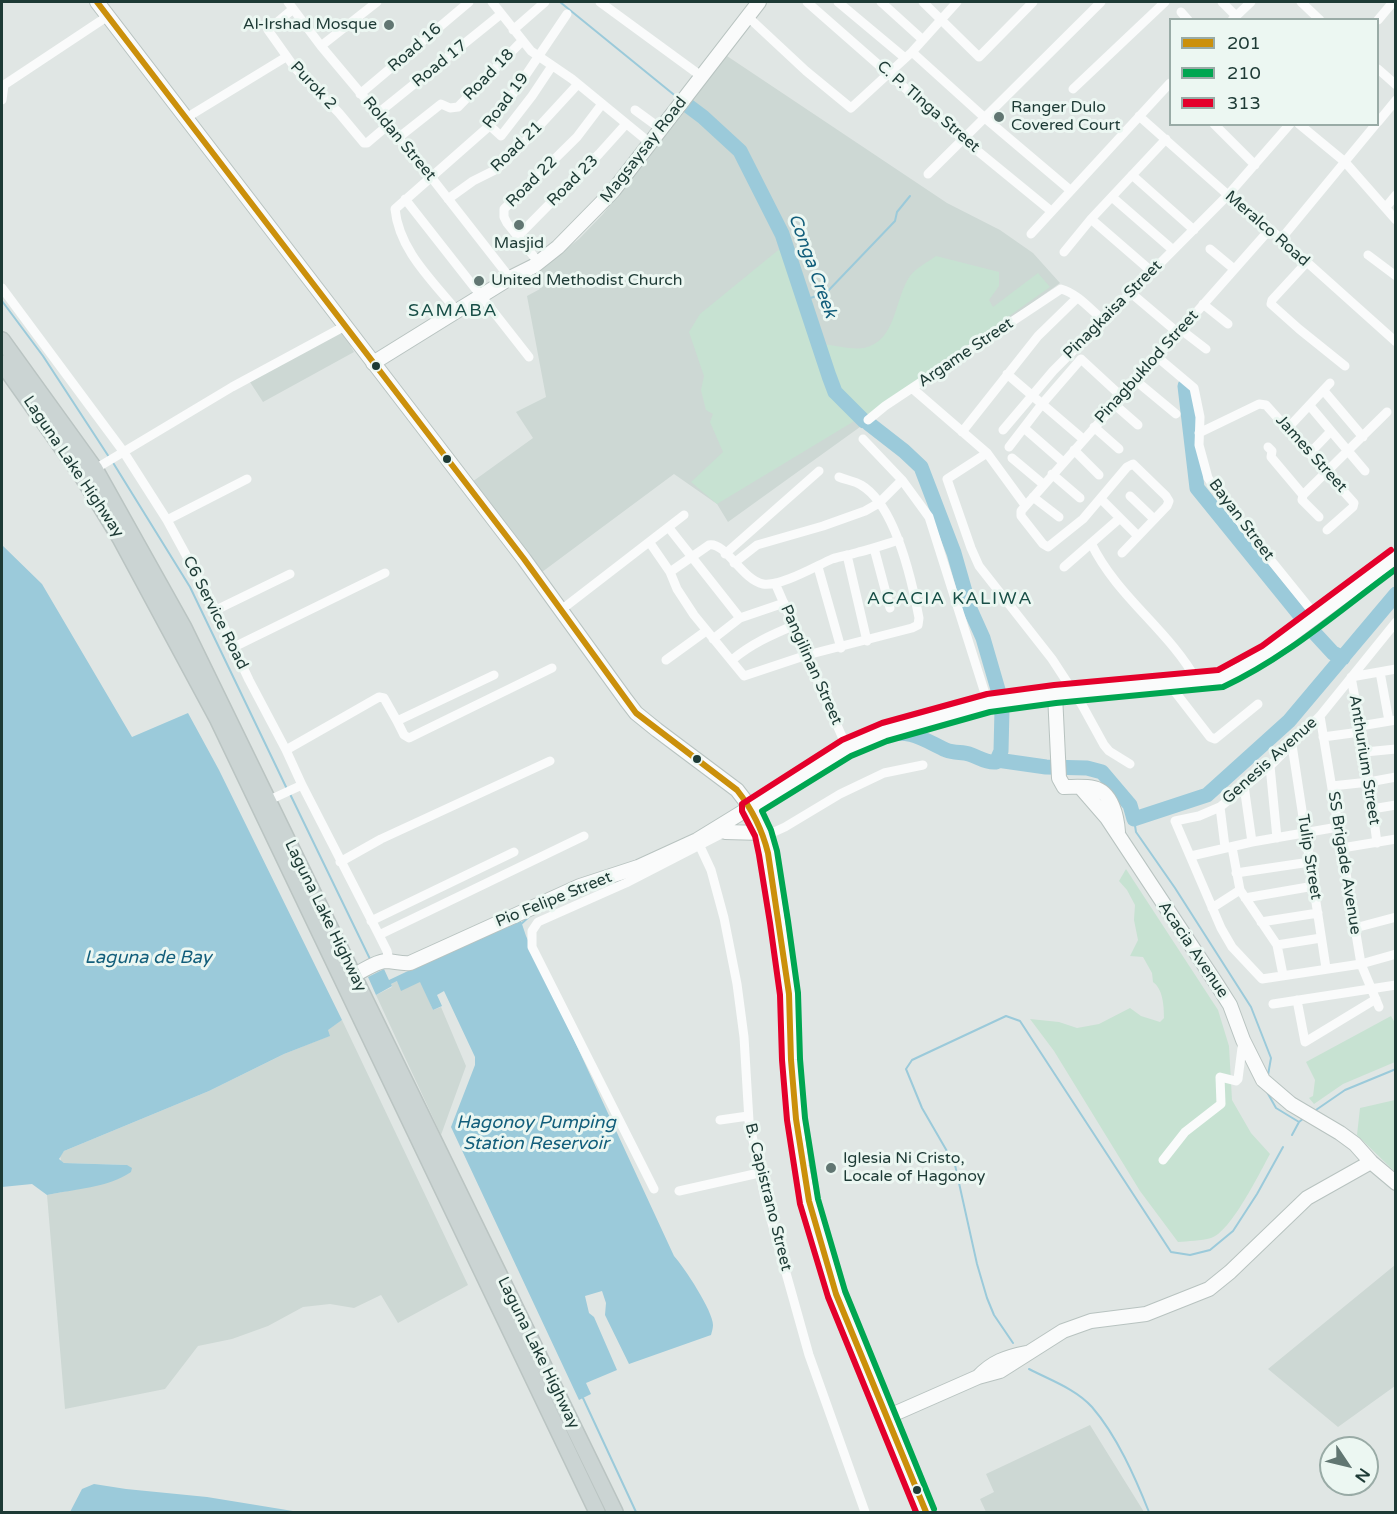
<!DOCTYPE html>
<style>
body{margin:0}
#map{position:relative;width:1397px;height:1514px;overflow:hidden;background:#e0e6e4;font-family:"Varela Round",sans-serif}
canvas{display:block}
.frame{position:absolute;inset:0;border:3px solid #1d3a35;pointer-events:none}
.legend{position:absolute;left:1169px;top:18px;width:210px;height:108px;box-sizing:border-box;background:#ecf7f2;border:2px solid #99aba6;margin:0;padding:8px 10px;list-style:none;font-size:18px;color:#1d3a35}
.legend li{display:flex;align-items:center;gap:12px;height:30px}
.legend b{width:30px;border:2px solid #99aba6}
.north{position:absolute;left:1319px;top:1436px;width:60px;height:60px;box-sizing:border-box;background:#ecf7f2;border:2px solid #99aba6;border-radius:50%;rotate:125deg;font-size:16px;font-weight:700;line-height:24px;text-align:center;color:#1d3a35}
.north::after{content:'';display:block;margin:auto;width:21px;height:27px;background:#617672;clip-path:polygon(50% 0,100% 100%,50% 72%,0 100%)}
</style>
<div id="map">
<canvas width="1397" height="1514"></canvas>
<div class="frame"></div>
<ul class="legend">
<li><b style="height:8px;background:#cb900b"></b>201</li>
<li><b style="height:8px;background:#00a651"></b>210</li>
<li><b style="height:8px;background:#e4002b"></b>313</li>
</ul>
<div class="north">N</div>
</div>
<script>
const ctx = document.querySelector('canvas').getContext('2d');
ctx.lineJoin = 'round';
function fill(path, color) { ctx.fillStyle = color; ctx.fill(path, 'evenodd'); }
function stroke(path, color, width, dash) { ctx.strokeStyle = color; ctx.lineWidth = width; ctx.lineCap = dash ? 'butt' : 'round'; ctx.setLineDash(dash || []); ctx.stroke(path); }
function label(font, color, halo, rows, align = 'center') {
  ctx.font = font + ' "Varela Round",sans-serif'; ctx.lineWidth = 6; ctx.setLineDash([]); ctx.textBaseline = 'middle'; ctx.strokeStyle = halo; ctx.fillStyle = color; for (const [text, x, y, turn = 0] of rows) {
    ctx.save(); ctx.translate(x, y); ctx.rotate((+turn || 0) * Math.PI / 180); ctx.textAlign = isNaN(turn) ? turn : align; if (halo) ctx.strokeText(text, 0, 0); ctx.fillText(text, 0, 0); ctx.restore();
  }
}
fill(new Path2D(`
 M724,54L947,203L1000,230L1033,253L1060,283L728,522L717,504L674,474L542,572L472,482L533,438L516,412L546,397L527,296L540,289L532,276L579,239L603,214L698,92Z
 M341,329L354,352L263,402L248,379Z
 M397,981L421,982L433,1010L441,1007L466,1066L441,1135L376,995L392,987L391,984Z
 M342,1020L468,1285L398,1323L381,1295L354,1308L330,1304L303,1307L268,1326L232,1339L198,1346L165,1389L65,1409L47,1195L97,1185L127,1165L64,1163L61,1161L60,1156L64,1151L209,1091L284,1054L329,1036L327,1030Z
 M1395,1265V1386L1338,1427L1268,1369Z
 M1090,1425L1144,1512H986L980,1499L994,1492L986,1474Z`), '#cdd8d4');
fill(new Path2D(`
 M782,247L830,393L839,407L856,420L717,504L691,482L723,452L710,422L713,414L706,410L701,390L704,376L689,332L700,314Z
 M936,256L999,272V286L989,300L993,307L1038,273L1050,287L865,418L837,392L821,344C834,345 851,350 864,348C897,341 894,299 910,276C916,268 928,262 936,256Z
 M1126,869L1218,1010L1229,1046L1232,1100L1251,1133L1270,1154C1260,1172 1231,1232 1211,1238C1201,1241 1188,1241 1178,1242L1140,1191L1054,1051L1030,1019L1059,1022L1077,1028L1099,1024L1130,1008L1141,1016L1160,1022L1164,1018C1164,1006 1163,989 1153,982L1152,973L1143,957L1130,956L1138,940L1134,920L1135,905L1127,890L1119,881Z
 M1391,1016L1395,1023V1062L1343,1084L1314,1104L1309,1098L1313,1096L1315,1080L1306,1062Z
 M1395,1100H1396L1395,1172L1357,1135L1360,1108Z`), '#c7e2d2');
fill(new Path2D(`
 M2,545L42,584L132,737L188,713L219,770L342,1020L328,1030L330,1036L284,1054L209,1091L64,1151L59,1159L64,1163L127,1165L132,1168L131,1172C108,1188 74,1189 47,1195L32,1184L2,1187Z
 M520,918L526,936L674,1256C684,1267 713,1311 713,1325C713,1328 712,1331 711,1335L629,1364L605,1315L606,1303L602,1291L585,1296L589,1313L594,1317L617,1370L586,1383L591,1394L579,1400L451,1127L475,1065V1057L444,991L437,995L442,1006L433,1010L420,982L401,991L397,981L391,984L392,986L376,995L368,977L384,969L389,980Z
 M94,1484L126,1489L207,1497L299,1512H70L82,1489Z`), '#9bcada');
stroke(new Path2D(`
 M560,2L678,98
 M804,300L826,293L895,221L897,212L910,196
 M2,301L43,356L109,457
 M112,461L190,587L287,789
 M290,794L370,959
 M1134,819L1136,832L1175,888L1251,1007L1271,1058L1268,1075
 M520,925L531,915
 M1267,1092L1276,1108L1299,1122L1304,1118
 M1313,1112L1345,1090L1396,1069
 M1292,1135L1299,1122
 M1013,1343L994,1315L987,1298L977,1264L955,1165L922,1108L906,1069L912,1060L1006,1016L1020,1021L1171,1252L1190,1255L1210,1250L1233,1231L1257,1194L1283,1147
 M1029,1369C1050,1380 1076,1389 1092,1407C1117,1436 1135,1477 1149,1512
 M583,1398L636,1512`), '#9bcada', 2);
stroke(new Path2D(`
 M687,105L703,117L740,151L782,234L829,376L835,392L864,421
 M1185,386L1197,488L1304,620
 M868,423L904,451L921,467L954,553L970,609L983,638L999,693
 M1309,627L1333,653L1343,658
 M885,736C908,727 926,741 946,750C954,753 962,752 969,754C979,757 985,763 996,762L997,760
 M997,760L1046,767L1087,768L1102,772L1130,805L1134,819L1207,795L1289,721L1396,594
 M997,760L1001,751L1002,709`), '#9bcada', 15);
const secondary = new Path2D(`
 M97,2L524,559L626,700L636,713L657,730L737,790L747,803L763,833L768,853L789,994L791,1060L796,1119L802,1166L809,1201L836,1294L926,1512
 M373,363L510,278L534,266L558,247L613,191L759,2
 M1055,694L1059,778L1064,787C1074,787 1085,786 1094,788C1112,792 1117,817 1118,832
 M1081,788L1107,818L1218,986L1230,1005L1243,1040L1263,1080L1291,1104L1340,1133L1355,1144L1371,1162L1396,1183
 M725,832L763,833
 M354,975C363,971 375,962 385,961C394,961 401,964 410,963L580,886L638,867L697,840L847,748L884,732L988,703L1055,694L1220,679L1243,668L1267,653L1396,557
 M978,1377C992,1362 1006,1357 1026,1353
 M887,1417L978,1377L1000,1371L1063,1331L1091,1321L1146,1314L1209,1289L1230,1272L1307,1198L1371,1162`);
const primary = new Path2D(`
 M2,340L95,469L184,628L615,1512
 M2,363L82,476L120,538L218,720L597,1512`);
stroke(secondary, '#b8c3c0', 16);
stroke(primary, '#bac4c2', 18);
stroke(new Path2D(`
 M288,2L321,46L431,177L510,278
 M492,2L531,51L572,79L650,143
 M600,2L701,76
 M807,2L963,139L1051,211
 M838,2L905,58
 M881,2L923,40
 M923,2L979,57L1033,2
 M1222,2L1236,16
 M1301,2L1320,20
 M293,9L268,30L295,68L339,113L364,143H367L387,126
 M1181,12L1188,20
 M747,16L806,71L851,108L912,52L957,2
 M1232,20L1251,2
 M1378,20L1393,2
 M513,30L545,2
 M321,46L377,2
 M912,52L985,118L1070,190
 M1378,69L1396,85
 M1073,89L1165,2
 M360,94L469,2
 M2,100L4,85L108,16
 M635,110L661,129
 M377,114L501,14
 M1139,116L1228,195L1270,229L1396,342
 M186,118L286,57
 M1378,122L1396,100
 M1214,124L1255,165
 M1299,124L1345,162L1396,220
 M489,125L501,136L532,96L552,66
 M398,138L441,104L450,108L458,107L522,41
 M928,174L1101,2
 M1132,175L1194,230
 M1112,197L1173,250
 M405,199L529,357
 M448,199L473,181L497,169L520,147L578,84
 M1386,207L1396,195
 M1091,219L1151,271
 M1031,234L1170,83
 M518,236L599,154L626,124
 M1281,239L1376,124
 M1210,249L1234,269
 M1064,252L1091,219L1166,139
 M1368,255L1396,276
 M1307,262L1272,300L1271,304L1299,329L1345,366
 M539,263L507,223L504,217V209L577,137L602,104
 M2,288L123,451L167,520L216,610L249,680L286,750L302,785L379,935L387,951L389,961
 M1131,293L1177,332
 M1203,304L1228,324
 M457,311C432,280 399,250 395,209L487,128L513,94L567,14
 M1180,329L1206,349
 M1156,356L1194,388L1200,417L1199,445L1208,478L1232,512L1316,616
 M1007,374L1083,439
 M1135,380L1176,414
 M913,389L987,453L1025,505
 M1324,391L1363,437
 M1114,404L1138,425
 M1310,406L1331,431
 M868,420L885,406L1061,289C1077,293 1092,311 1104,321
 M1094,427L1119,449
 M1024,428L1063,462
 M1288,428L1330,383
 M1003,430L1053,371L1228,195L1290,124
 M962,432L1038,336L1077,298
 M1199,433L1259,404L1266,405L1354,503L1353,507L1327,530
 M863,439L902,480L929,517L988,703
 M1009,447L1042,404L1081,359L1121,396
 M1268,447L1272,451L1271,457L1303,495
 M1074,450L1099,475
 M987,453L947,479L971,548L979,566L1052,659L1082,705L1104,745L1109,751L1130,764
 M1310,453L1331,431L1365,471
 M1012,458L1043,484
 M95,469L232,387L345,326
 M1052,474L1080,498
 M1130,496L1154,519
 M1033,497L1059,517
 M1101,499L1138,536
 M1319,517L1302,500L1303,495L1387,412
 M167,520L247,479
 M669,528L740,618
 M650,543L670,572L677,589L694,615L744,676L807,655L912,628L918,625L919,618C912,581 895,505 861,485C855,481 846,480 839,477
 M1091,543C1117,597 1169,630 1197,681
 M874,548L890,608
 M1122,553L1167,506L1169,501L1166,496L1133,464L1127,467L1083,519L1048,547L1043,544L1021,516V511L1270,229
 M725,554L819,471
 M847,555L867,641
 M734,563L757,545L823,526L865,511L879,503L902,480
 M818,567L841,648
 M1064,567L1120,518
 M670,572L709,545C726,542 742,580 763,584C780,587 816,566 832,559C841,556 850,555 859,552C872,549 886,544 899,540
 M775,583L847,748
 M216,610L290,574
 M561,610L684,515
 M1396,622L1320,716L1270,766L1220,807L1199,816L1175,821L1221,928L1232,947L1262,979L1361,964L1396,954
 M713,639L740,618L784,603
 M234,647L385,573
 M666,660L706,631
 M732,660C751,644 771,635 795,625
 M1380,672L1389,721
 M1169,684L1210,737L1215,739L1258,704
 M1320,716L1361,964L1379,1007
 M397,721L404,735L409,738L552,668
 M1360,726L1396,720
 M1323,737L1360,732
 M1292,745L1326,968
 M286,750L379,697L384,698L397,721L494,675
 M1365,752L1396,749
 M1270,766L1277,838
 M1244,786L1252,842
 M1332,786L1369,782L1396,777
 M265,802L302,785
 M1220,807L1225,847
 M1372,809L1396,805
 M763,833L774,832L785,827L840,794L884,773L923,765
 M697,840L711,870L724,918L737,984L744,1037L749,1121L765,1198L809,1355L865,1512
 M1377,843L1365,752L1351,677L1396,669
 M1232,847L1240,890L1277,945L1283,975
 M1342,848L1396,839
 M1191,856L1252,842L1338,827
 M340,862L381,839L550,761
 M1236,873L1310,862
 M1245,898L1314,886
 M1212,908L1240,890
 M371,921L514,852
 M1261,922L1318,913
 M1355,928L1396,917
 M379,935L584,836
 M1277,945L1321,938
 M1297,1000L1305,1042L1376,999
 M1273,1004L1396,985
 M720,1120L748,1116
 M1163,1160L1185,1132L1221,1104L1220,1077L1236,1081L1238,1079L1243,1040
 M654,1189L532,947V931L538,922L626,883L725,832
 M679,1191L759,1173`), '#fafbfb', 9);
stroke(secondary, '#fafbfb', 14);
stroke(primary, '#cbd4d3', 15);
stroke(new Path2D(`
 M97,2L524,559L636,713L737,790C752,809 762,829 768,853L789,994L791,1060L796,1119L809,1201L836,1294L926,1512`), '#cb900b', 6);
stroke(new Path2D(`
 M934,1509L845,1291L818,1199L805,1118L800,1059L798,993L788,921L777,851L771,830L762,811L851,756L887,741L990,712L1056,703L1223,687C1286,658 1340,610 1396,569`), '#00a651', 6);
stroke(new Path2D(`
 M916,1512L828,1297L800,1204L787,1120L782,1060L780,995L770,923L759,855L755,836L742,811V804L842,740L882,723L987,694L1054,685L1218,670L1262,646L1391,550`), '#e4002b', 6);
for (const [x, y, r, color] of [
 [389,25,6,"#617672"],
 [999,117,6,"#617672"],
 [519,225,6,"#617672"],
 [479,281,6,"#617672"],
 [376,366,5,"#1d3a35"],
 [447,459,5,"#1d3a35"],
 [697,759,5,"#1d3a35"],
 [831,1168,6,"#617672"],
 [917,1490,5,"#1d3a35"]
]) { const dot = new Path2D(); dot.arc(x, y, r, 0, 2 * Math.PI); ctx.fillStyle = color; ctx.fill(dot); stroke(dot, '#ecf7f2', 2); }
label('16px', '#1d3a35', '#ecf7f2', [
 ["Al-Irshad Mosque",377,25,"right"],
 ["Ranger Dulo",1011,108],
 ["Covered Court",1011,126],
 ["Masjid",519,244,"center"],
 ["United Methodist Church",491,281],
 ["Iglesia Ni Cristo,",843,1159],
 ["Locale of Hagonoy",843,1177]
], 'left');
label('16px', '#1d3a35', '#ecf7f2', [
 ["Road 16",415,48,-41],
 ["Road 17",440,64,-39],
 ["Road 18",489,75,-46],
 ["Purok 2",313,86,47],
 ["Road 19",506,101,-53],
 ["C. P. TInga Street",928,107,41],
 ["Roldan Street",399,139,50],
 ["Road 21",517,147,-44],
 ["Magsaysay Road",644,150,-52],
 ["Road 23",573,181,-45],
 ["Road 22",532,182,-45],
 ["Meralco Road",1267,229,41],
 ["Pinagkaisa Street",1113,310,-45],
 ["Argame Street",966,353,-34],
 ["Pinagbuklod Street",1147,367,-48],
 ["James Street",1311,454,48],
 ["Laguna Lake Highway",73,467,56],
 ["Bayan Street",1241,520,53],
 ["C6 Service Road",215,613,63],
 ["Pangilinan Street",811,665,66],
 ["Anthurium Street",1364,760,81],
 ["Genesis Avenue",1270,761,-42],
 ["Tulip Street",1309,857,81],
 ["SS Brigade Avenue",1344,863,81],
 ["Pio Felipe Street",554,900,-22],
 ["Laguna Lake Highway",325,916,64],
 ["Acacia Avenue",1193,950,56],
 ["B. Capistrano Street",768,1197,76],
 ["Laguna Lake Highway",538,1353,64]
]);
label('italic 18px', '#125e7b', '#ecf7f2', [
 ["Conga Creek",812,266,70],
 ["Laguna de Bay",148,958],
 ["Hagonoy Pumping",536,1123],
 ["Station Reservoir",536,1144]
]);
ctx.letterSpacing = '1.5px';
label('18px', '#174e46', '#ecf7f2', [
 ["SAMABA",453,311],
 ["ACACIA KALIWA",950,599]
]);
ctx.letterSpacing = '0px';
</script>
